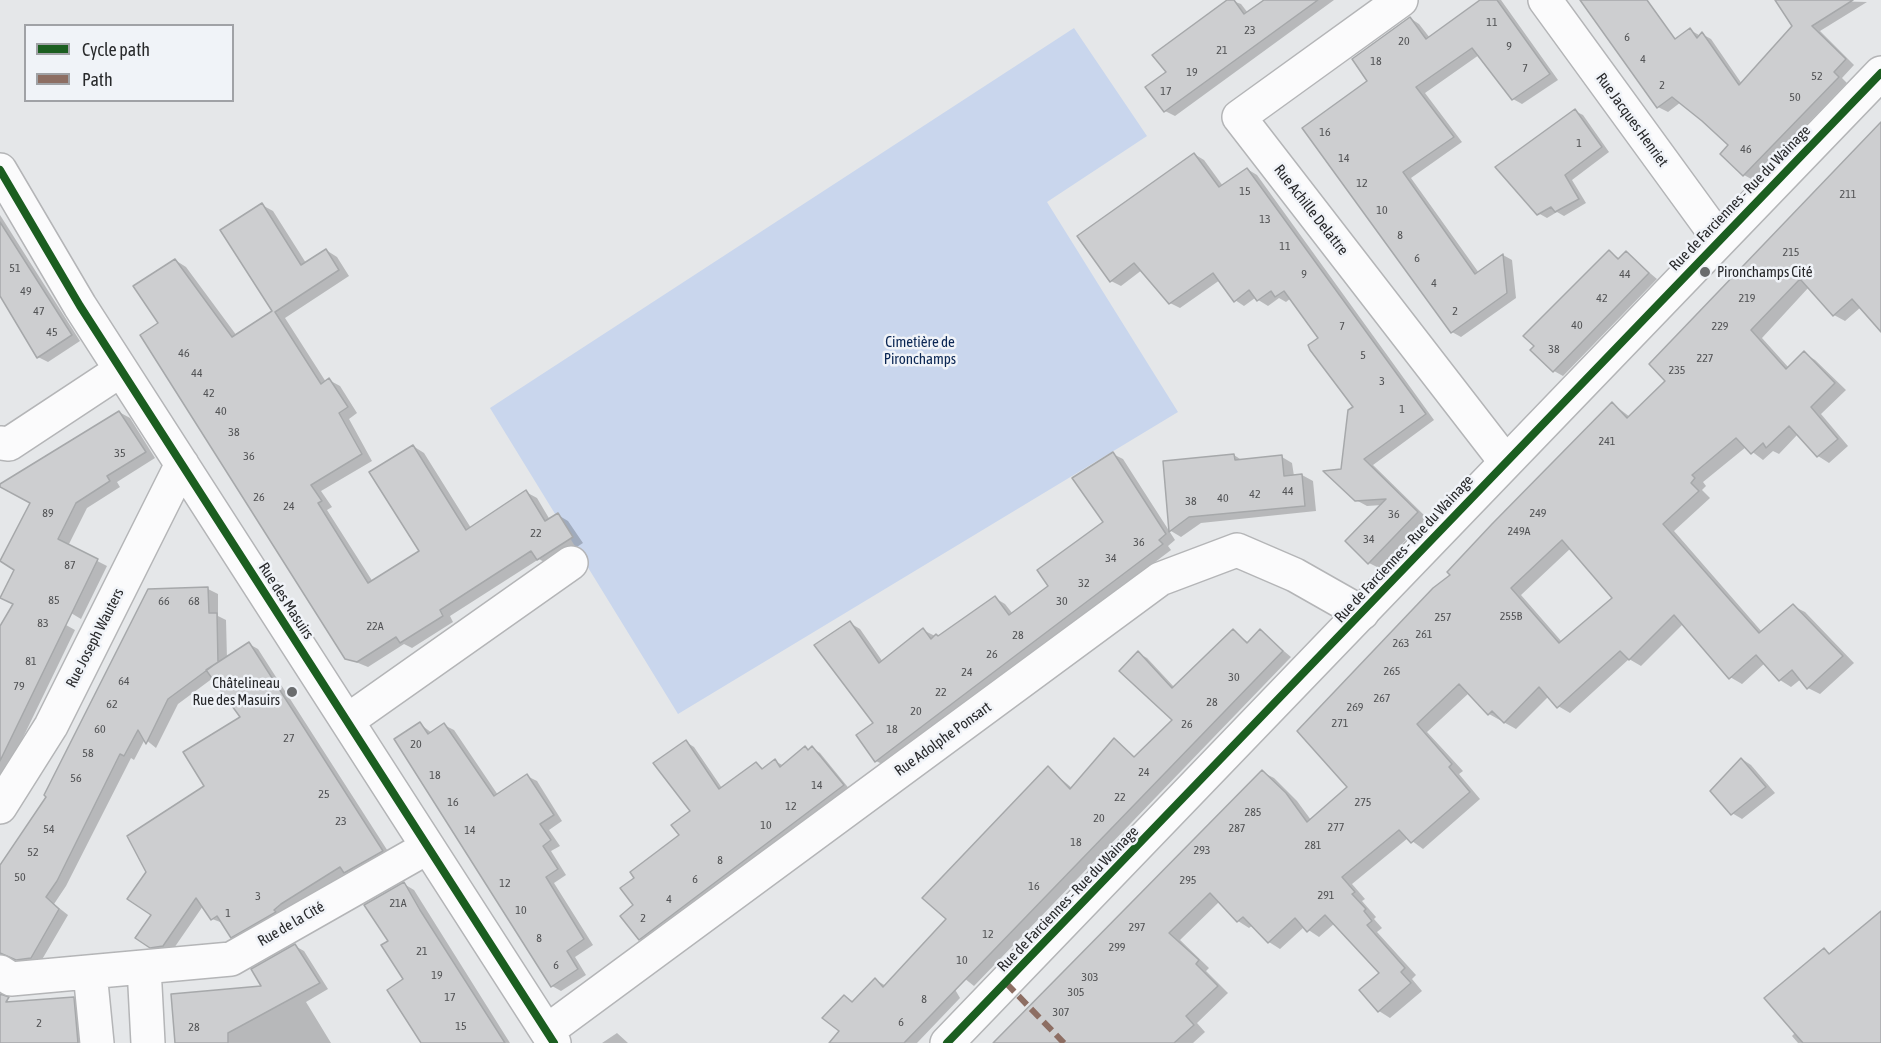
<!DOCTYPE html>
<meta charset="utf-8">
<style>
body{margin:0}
#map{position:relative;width:1881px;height:1043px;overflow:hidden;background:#e5e7e9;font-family:"Asap Condensed",sans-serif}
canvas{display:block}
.legend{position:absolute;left:24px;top:24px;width:210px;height:78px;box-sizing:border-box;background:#f0f3f8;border:2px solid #a0a2a6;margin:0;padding:8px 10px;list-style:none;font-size:18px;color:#28292b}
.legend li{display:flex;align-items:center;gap:12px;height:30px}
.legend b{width:30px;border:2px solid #a0a2a6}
</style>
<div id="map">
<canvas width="1881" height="1043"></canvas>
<ul class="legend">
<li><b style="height:8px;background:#1b5e20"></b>Cycle path</li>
<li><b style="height:8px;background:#8d6e63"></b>Path</li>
</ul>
</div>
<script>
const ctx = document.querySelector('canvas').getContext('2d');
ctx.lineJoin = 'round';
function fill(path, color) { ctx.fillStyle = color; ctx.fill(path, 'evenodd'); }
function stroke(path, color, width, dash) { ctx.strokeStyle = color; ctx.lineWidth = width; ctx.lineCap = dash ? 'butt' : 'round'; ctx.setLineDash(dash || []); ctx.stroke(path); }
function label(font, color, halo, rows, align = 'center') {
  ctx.font = font + ' "Asap Condensed",sans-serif'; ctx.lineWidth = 5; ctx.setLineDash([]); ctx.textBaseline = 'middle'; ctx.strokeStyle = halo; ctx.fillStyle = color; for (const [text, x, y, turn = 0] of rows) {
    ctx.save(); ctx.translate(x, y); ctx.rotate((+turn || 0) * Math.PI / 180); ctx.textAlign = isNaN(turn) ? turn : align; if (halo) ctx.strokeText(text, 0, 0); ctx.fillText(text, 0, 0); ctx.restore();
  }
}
fill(new Path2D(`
 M1074,28L1147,136L1047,202L1178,412L678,714L490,408Z`), '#c9d6ed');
fill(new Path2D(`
 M1230,0L1241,4L1248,13L1266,0H1334L1175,116L1165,111L1168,72Z
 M1482,0H1501L1558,80L1522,104L1513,99L1479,55L1425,93L1462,142L1411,178L1479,273L1503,255L1512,260L1516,298L1461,337L1452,332L1369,81L1410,18L1419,24L1430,38Z
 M1582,0H1630L1669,47L1690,30L1699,35L1702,34L1711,39L1742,84L1794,26L1777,0L1867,2L1820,31L1854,65L1842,78L1847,83L1753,180L1744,175L1730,145L1681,102L1668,112L1658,107Z
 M1575,111L1583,115L1609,152L1572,180L1586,203L1564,216L1557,212L1547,218L1538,213Z
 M1881,122V330L1861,307L1845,321L1834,315L1809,287L1762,338L1789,368L1804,353L1815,360L1846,390L1821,414L1848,446L1829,463L1818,456L1798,434L1779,454L1773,451L1763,460L1746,447L1703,482L1706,486L1702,490L1710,498L1674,531L1762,632L1793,606L1805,612L1854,663L1820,694L1808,688L1801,679L1791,687L1780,680L1765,663L1742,684L1730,677L1683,624L1641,666L1629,659L1570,713L1558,706L1549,696L1516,729L1489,714L1469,693L1427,732L1463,771L1459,774L1480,799L1423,849L1408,838L1352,884L1365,899L1362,901L1376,917L1374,919L1382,928L1377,932L1416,975L1412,979L1422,991L1390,1018L1379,1011L1381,974L1335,923L1319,937L1304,927L1280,949L1269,942L1253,925L1249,928L1238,921L1220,901L1180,940L1209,968L1206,971L1228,993L1197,1023L1205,1032L1193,1043H1024L1262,772L1274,778L1297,801L1311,820L1349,787L1452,575L1613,404L1630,417L1667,381ZM1571,548L1614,598L1562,642L1521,595Z
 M1194,154L1204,160L1223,186L1247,169L1257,175L1434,420L1373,465L1427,518L1379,568L1369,563L1382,505L1367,506L1356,500L1342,470L1355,407L1320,338L1291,298L1286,302L1279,298L1268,306L1255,298L1244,306L1235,300L1220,280L1180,308L1170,303L1142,270L1121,286L1111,281Z
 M262,205L273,211L306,263L326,250L337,257L349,276L285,318L326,382L329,380L340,386L357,413L349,419L372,461L321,491L332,507L327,510L373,582L421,552L413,446L424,453L471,528L526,492L537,498L550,520L558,515L568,521L583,543L549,565L539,559L450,616L453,622L412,648L404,644L368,667L346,658L160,324L175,260L186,267L237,336L274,312Z
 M0,215L80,341L48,362L38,357L0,275Z
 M1609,252L1620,259L1626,253L1657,279L1563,376L1554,371Z
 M119,412L130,418L155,458L117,482L120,487L87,508L68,546L107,566L81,619L71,613L31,503L0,486Z
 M1113,454L1123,459L1175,540L1168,546L1171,550L886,766L876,761L875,724L850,623L860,629L883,662L923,630L939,638L995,598L1005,604L1013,614L1051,586L1105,522Z
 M1234,455L1243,461L1282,457L1292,463L1294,476L1302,475L1313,481L1316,511L1201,523L1181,537L1171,531L1165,462Z
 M208,589L218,594V616L226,620L227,659L249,644L258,649L391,856L354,877L346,873L241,942L232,937L223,923L212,919L203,906L172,951L161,952L151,946L153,914L206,787L242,717L213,678L178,704L156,748L145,739L134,760L131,758L66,886L54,904L68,915L40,963L27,964L0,954V867Z
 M66,625L75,630L0,785V640Z
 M1233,631L1249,643L1260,631L1291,657L974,986L959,974L950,981L960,998L917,1043H832L845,1034V997L854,1002L876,980L886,986L948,919L1048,768L1072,788L1114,740L1136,758L1174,720L1138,653L1147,658L1175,688Z
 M420,724L432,733L444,725L454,730L498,795L527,776L537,781L562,821L549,830L560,846L551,851L566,875L554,883L593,945L575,957L586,975L561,991L552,986Z
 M686,742L694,747L722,788L756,764L764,769L775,761L784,766L805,748L809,750L812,748L820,753L851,791L648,944L640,939L635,906L636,878L681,835L692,811Z
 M1742,759L1751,765L1775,793L1742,819L1732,813Z
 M404,884L414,890L510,1043H422L405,980L390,941Z
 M1881,913V1043H1798L1792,1036L1796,1032L1824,950L1831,954Z
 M295,946L304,951L328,989L306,1002L331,1043H176L264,987Z
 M73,999L83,1005L88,1043H0V1010Z
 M617,1033L628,1043H602Z`), '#0003');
const building = new Path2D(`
 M1227,0H1234L1244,14L1264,0H1318L1164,112L1145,87L1166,72L1152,55Z
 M1480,0H1497L1550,74L1512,100L1472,48L1416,87L1454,137L1403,172L1475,274L1503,254L1507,293L1451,333L1302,128L1367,81L1352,59L1410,17L1426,39Z
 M1580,0H1647L1675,39L1690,28L1697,38L1702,32L1739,85L1792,26L1775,0H1853L1812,26L1846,59L1834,72L1839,77L1743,176L1720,154L1728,145L1702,121L1672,97L1657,108Z
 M1575,109L1602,147L1565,175L1579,199L1555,212L1551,207L1537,215L1495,167Z
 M1881,122V332L1852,299L1833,316L1800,279L1751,330L1786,369L1804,351L1835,383L1811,407L1838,439L1817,457L1789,426L1766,448L1763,443L1751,454L1736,438L1692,475L1695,478L1691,483L1699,491L1663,524L1759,633L1793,604L1843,656L1807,689L1792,670L1779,681L1756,655L1729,679L1674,615L1629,660L1620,651L1557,708L1539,687L1504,723L1492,711L1488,715L1459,684L1417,724L1452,764L1449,767L1470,792L1411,843L1399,830L1342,877L1355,892L1352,894L1366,909L1364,911L1372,921L1367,925L1405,968L1401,972L1411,983L1378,1012L1359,990L1379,973L1325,915L1307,932L1295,918L1268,943L1243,917L1237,922L1210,893L1169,933L1199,960L1196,964L1218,986L1186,1016L1194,1025L1174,1043H993L1262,770L1286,793L1307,822L1347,787L1297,731L1433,588L1450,575L1447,572L1492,524L1612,402L1627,418L1665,381L1649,364ZM1562,540L1612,598L1559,643L1511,588Z
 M1194,153L1219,187L1247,168L1426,414L1364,459L1418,512L1368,564L1345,541L1386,499L1355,501L1323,471L1341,469L1348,410L1353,407L1310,350L1308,345L1318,338L1284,291L1275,297L1271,291L1257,301L1249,290L1234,302L1213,273L1169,304L1134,263L1110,282L1077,236Z
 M262,203L301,265L326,249L339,270L275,312L321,384L329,378L348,407L339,413L362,454L311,485L322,501L318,503L368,583L419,551L369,472L413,445L466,530L526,490L545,521L558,513L573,537L537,560L531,551L440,610L443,616L400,643L396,637L357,662L345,659L140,335L158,323L133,286L175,259L232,337L272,311L220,230Z
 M0,222L72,335L37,358L0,296Z
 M1609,250L1618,259L1626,251L1649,273L1553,372L1530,350L1534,346L1523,336Z
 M119,411L146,452L107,476L110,481L76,503L58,539L98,559L0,761V626L13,604L0,598L14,570L0,561L30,503L0,487V484Z
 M1113,452L1166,534L1159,540L1163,544L875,762L856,735L873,723L814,645L850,621L879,663L923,628L931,639L936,634L938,636L995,596L1009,615L1048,586L1037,570L1103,522L1072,478Z
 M1234,454L1235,460L1282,455L1284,476L1302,474L1305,506L1189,517L1169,532L1163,461Z
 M208,587L209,613H217L218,662L168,699L146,744L138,730L124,756L120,754L57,881L46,897L59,909L31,958L16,960L0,953V865L46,797L44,795L148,589Z
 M1233,629L1247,643L1260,629L1283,651L904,1043H829L839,1031L822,1018L844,995L852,1002L875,978L883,987L946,919L922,898L1048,766L1070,789L1114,738L1134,757L1172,720L1119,671L1138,651L1172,688Z
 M249,642L383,851L344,873L340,867L281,904L274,910L276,912L231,938L217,916L211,920L196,898L163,946L150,948L135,938L151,915L127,899L146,872L127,836L204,786L183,752L240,717L206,670Z
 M420,722L428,734L444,723L494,796L527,774L554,815L540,824L551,840L543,846L558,869L546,877L584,939L567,951L578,969L551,987L394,739Z
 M686,740L719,789L756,762L762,769L775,759L780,767L805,746L808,750L812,746L844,785L639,940L620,916L633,905L620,888L634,878L630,872L679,835L671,825L690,811L653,763Z
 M1741,758L1766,787L1731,815L1710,791Z
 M404,882L420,910L505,1043H421L387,990L403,979L381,945L388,941L364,905Z
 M1881,911V1043H1803L1764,998L1824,948L1829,954Z
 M295,944L320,983L228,1033V1043H175L171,994L261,986L251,969Z
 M0,994L9,997L6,1002L74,997L78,1043H0Z`);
fill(building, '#cdced0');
stroke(building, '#a6a8aa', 1.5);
const minor = new Path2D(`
 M1401,0L1239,117L1505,461
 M1545,0L1719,239
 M0,170L80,306L554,1043
 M0,443L9,444L121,370
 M347,721L571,563
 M0,807L51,726L182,464
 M144,967L148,1043
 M0,972L11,979L231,959L428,847
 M90,972L97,1043
 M547,1031L1160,579L1237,550L1295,575L1362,613`);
const tertiary = new Path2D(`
 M947,1043L1881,73`);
stroke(minor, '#b4b5b7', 36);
stroke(tertiary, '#b4b5b7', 36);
stroke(minor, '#fbfbfc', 33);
stroke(tertiary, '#fbfbfc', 33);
stroke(new Path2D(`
 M1006,983L1064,1043`), '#8d6e63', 6, [12, 6]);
stroke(new Path2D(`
 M0,170L80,306L554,1043
 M947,1043L1881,73`), '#1b5e20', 8);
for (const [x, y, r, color] of [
 [1705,272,6,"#6a6c6e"],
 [292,692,6,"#6a6c6e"]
]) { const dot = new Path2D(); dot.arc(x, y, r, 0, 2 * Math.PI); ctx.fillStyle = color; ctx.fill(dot); stroke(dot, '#f0f3f8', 2); }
label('12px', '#525355', null, [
 ["11",1492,22],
 ["23",1250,30],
 ["6",1627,37],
 ["20",1404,41],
 ["9",1509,46],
 ["21",1222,50],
 ["4",1643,59],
 ["18",1376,61],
 ["7",1525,68],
 ["19",1192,72],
 ["52",1817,76],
 ["2",1662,85],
 ["17",1166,91],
 ["50",1795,97],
 ["16",1325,132],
 ["1",1579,143],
 ["46",1746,149],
 ["14",1344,158],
 ["12",1362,183],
 ["15",1245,191],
 ["211",1848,194],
 ["10",1382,210],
 ["13",1265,219],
 ["8",1400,235],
 ["11",1285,246],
 ["215",1791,252],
 ["6",1417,258],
 ["51",15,268],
 ["9",1304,274],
 ["44",1625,274],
 ["4",1434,283],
 ["49",26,291],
 ["42",1602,298],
 ["219",1747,298],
 ["47",39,311],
 ["2",1455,311],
 ["40",1577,325],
 ["7",1342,326],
 ["229",1720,326],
 ["45",52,332],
 ["38",1554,349],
 ["46",184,353],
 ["5",1363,355],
 ["227",1705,358],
 ["235",1677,370],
 ["44",197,373],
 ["3",1382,381],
 ["42",209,393],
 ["1",1402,409],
 ["40",221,411],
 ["38",234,432],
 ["241",1607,441],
 ["35",120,453],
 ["36",249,456],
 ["44",1288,491],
 ["42",1255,494],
 ["26",259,497],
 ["40",1223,498],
 ["38",1191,501],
 ["24",289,506],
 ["89",48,513],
 ["249",1538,513],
 ["36",1394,514],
 ["249A",1519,531],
 ["22",536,533],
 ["34",1369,539],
 ["36",1139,542],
 ["34",1111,558],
 ["87",70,565],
 ["32",1084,583],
 ["85",54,600],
 ["66",164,601],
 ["68",194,601],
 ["30",1062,601],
 ["255B",1511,616],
 ["257",1443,617],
 ["83",43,623],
 ["22A",375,626],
 ["261",1424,634],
 ["28",1018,635],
 ["263",1401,643],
 ["26",992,654],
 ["81",31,661],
 ["265",1392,671],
 ["24",967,672],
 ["30",1234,677],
 ["64",124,681],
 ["79",19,686],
 ["22",941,692],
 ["267",1382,698],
 ["28",1212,702],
 ["62",112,704],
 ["269",1355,707],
 ["20",916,711],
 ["271",1340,723],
 ["26",1187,724],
 ["60",100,729],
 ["18",892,729],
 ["27",289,738],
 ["20",416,744],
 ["58",88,753],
 ["24",1144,772],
 ["18",435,775],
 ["56",76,778],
 ["14",817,785],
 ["25",324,794],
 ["22",1120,797],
 ["16",453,802],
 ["275",1363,802],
 ["12",791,806],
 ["285",1253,812],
 ["20",1099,818],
 ["23",341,821],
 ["10",766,825],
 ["277",1336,827],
 ["287",1237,828],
 ["54",49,829],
 ["14",470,830],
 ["18",1076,842],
 ["281",1313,845],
 ["293",1202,850],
 ["52",33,852],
 ["8",720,860],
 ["50",20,877],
 ["6",695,879],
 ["295",1188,880],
 ["12",505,883],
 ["16",1034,886],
 ["291",1326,895],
 ["3",258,896],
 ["4",669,899],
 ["21A",398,903],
 ["10",521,910],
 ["1",228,913],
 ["2",643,918],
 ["297",1137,927],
 ["12",988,934],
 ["8",539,938],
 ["299",1117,947],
 ["21",422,951],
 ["10",962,960],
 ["6",556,965],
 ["19",437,975],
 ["303",1090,977],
 ["305",1076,992],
 ["17",450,997],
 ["8",924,999],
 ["307",1061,1012],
 ["6",901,1022],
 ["2",39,1023],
 ["15",461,1026],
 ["28",194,1027]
]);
label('15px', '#28292b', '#f0f3f8', [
 ["Rue Jacques Henriet",1632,120,54],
 ["Rue de Farciennes - Rue du Wainage",1740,198,-46],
 ["Rue Achille Delattre",1311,210,52],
 ["Rue de Farciennes - Rue du Wainage",1404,549,-47],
 ["Rue des Masuirs",286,601,57],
 ["Rue Joseph Wauters",95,638,-63],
 ["Rue Adolphe Ponsart",943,739,-36],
 ["Rue de Farciennes - Rue du Wainage",1068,899,-46],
 ["Rue de la Cité",291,924,-30]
]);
label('15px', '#28292b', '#f0f3f8', [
 ["Pironchamps Cité",1717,272],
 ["Châtelineau",280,683,"right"],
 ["Rue des Masuirs",280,700,"right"]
], 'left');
label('15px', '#0b2754', '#f0f3f8', [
 ["Cimetière de",920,342],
 ["Pironchamps",920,359]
]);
</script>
